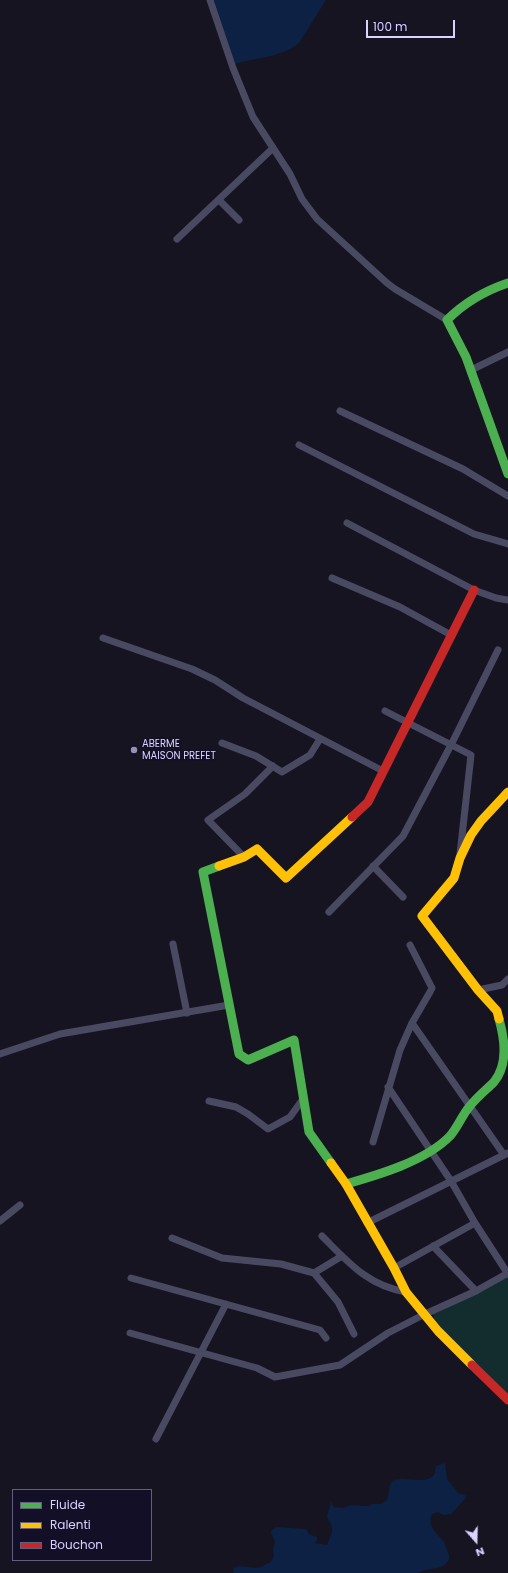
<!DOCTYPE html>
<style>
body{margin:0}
#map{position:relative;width:508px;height:1573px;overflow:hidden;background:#161421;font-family:Poppins,sans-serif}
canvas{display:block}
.legend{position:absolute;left:12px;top:1489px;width:140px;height:72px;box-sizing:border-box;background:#130f26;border:1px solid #625e7d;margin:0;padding:5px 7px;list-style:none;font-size:12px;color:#d9d4ff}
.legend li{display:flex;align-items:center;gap:8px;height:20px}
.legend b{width:20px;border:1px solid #625e7d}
.north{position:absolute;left:456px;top:1521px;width:40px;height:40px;-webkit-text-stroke:3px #130f26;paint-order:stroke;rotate:160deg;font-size:11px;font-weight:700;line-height:16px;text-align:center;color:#d9d4ff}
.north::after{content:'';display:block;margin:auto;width:14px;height:18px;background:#d9d4ff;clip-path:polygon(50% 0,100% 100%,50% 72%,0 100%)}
.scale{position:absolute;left:366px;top:20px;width:89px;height:18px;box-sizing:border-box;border:2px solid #d9d4ff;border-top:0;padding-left:5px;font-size:12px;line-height:14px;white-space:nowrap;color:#d9d4ff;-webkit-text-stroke:3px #130f26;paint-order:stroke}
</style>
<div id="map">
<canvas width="508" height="1573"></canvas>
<ul class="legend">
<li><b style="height:5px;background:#4caf50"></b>Fluide</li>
<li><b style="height:5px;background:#ffc107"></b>Ralenti</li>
<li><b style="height:5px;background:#c62828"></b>Bouchon</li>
</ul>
<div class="north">N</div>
<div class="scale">100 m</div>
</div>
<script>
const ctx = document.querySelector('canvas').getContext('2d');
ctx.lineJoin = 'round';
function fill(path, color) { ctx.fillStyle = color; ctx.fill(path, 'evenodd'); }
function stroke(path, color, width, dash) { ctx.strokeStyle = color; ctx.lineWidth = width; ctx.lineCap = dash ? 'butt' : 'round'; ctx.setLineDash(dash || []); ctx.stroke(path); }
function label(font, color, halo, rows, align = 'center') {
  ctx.font = font + ' Poppins,sans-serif'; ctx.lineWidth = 3; ctx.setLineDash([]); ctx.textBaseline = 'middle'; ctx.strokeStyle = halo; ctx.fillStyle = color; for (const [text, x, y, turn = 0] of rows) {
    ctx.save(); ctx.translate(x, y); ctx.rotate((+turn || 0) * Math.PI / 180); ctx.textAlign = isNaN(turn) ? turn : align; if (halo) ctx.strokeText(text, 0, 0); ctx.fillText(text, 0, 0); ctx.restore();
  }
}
fill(new Path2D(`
 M508,1277V1397L435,1323L433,1314Z`), '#132c2d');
fill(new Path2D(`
 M214,0H326L299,43C280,58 257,57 235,64Z
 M445,1463L447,1479L458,1493L465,1495L466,1498L451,1514L443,1515L438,1512L432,1514C427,1526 436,1532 443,1541C446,1544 445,1546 447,1550C448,1554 451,1556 448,1561C442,1571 428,1567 418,1573H233L234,1568L239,1566L256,1568L261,1567L271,1562L274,1556L273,1549L275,1541L271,1533L272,1530L276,1527L306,1529L309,1534L317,1537V1541L314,1543L327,1545L332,1532V1526L327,1517L331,1502L334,1507L342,1508L352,1505L363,1506H369L372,1504H381L387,1500C389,1495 388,1486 392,1482C399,1474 422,1485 432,1477C436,1474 435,1469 436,1466Z`), '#0d2144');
stroke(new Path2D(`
 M210,0L233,68L253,117L290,174L302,199L317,219L387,283L395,289L447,320
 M219,200L239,220
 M177,239L272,149
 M471,370L508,352
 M340,411L463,469L508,496
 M299,445L474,534L508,544
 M347,523L474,590L496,598L508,600
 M332,578L400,607L451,635
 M103,638L192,669L215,680L243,698L383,771
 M385,711L471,755L460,854
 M222,743L256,756L282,772L310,755L320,739
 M244,857L208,820L245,794L273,766
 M373,866L403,897
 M329,912L403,836L451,745L498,650
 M173,944L187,1013
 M478,990L502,985L508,979
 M412,1023L504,1155
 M0,1054L60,1034L229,1005
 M388,1087L451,1181L475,1223L508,1274
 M209,1101L236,1107L248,1114L268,1129L290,1117L303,1099
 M373,1142L400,1050L412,1023L430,992L432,988L410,945
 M0,1221L20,1205
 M367,1223L508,1153
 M322,1236C348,1262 368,1286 406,1292
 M172,1238L222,1258L281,1264L314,1273L338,1302L354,1334
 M433,1246L476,1291
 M394,1268L475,1223
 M314,1273L342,1256
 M131,1278L320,1330L326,1338
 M130,1333L257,1368L275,1377L340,1365L388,1333L423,1315L476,1291L508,1273
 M156,1439L226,1304`), '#4a4962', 7);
stroke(new Path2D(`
 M508,283C484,291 465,302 447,320L466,357L508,474
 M219,866L203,872L239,1054L248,1060L294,1040L309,1132L331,1163
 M346,1184C378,1175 426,1161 450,1136C458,1127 462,1115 470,1106C477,1097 486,1090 494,1082C508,1065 505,1040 499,1019`), '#4caf50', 9);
stroke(new Path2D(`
 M219,866L244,857L257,849L286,878L352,817
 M499,1019L497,1011L478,990L422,916L454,878L460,858L471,835L481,821L508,792
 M331,1163L346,1184L394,1268L406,1292L438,1331L472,1365`), '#ffc107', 9);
stroke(new Path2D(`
 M352,817L368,802L474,590
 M472,1365L508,1400`), '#c62828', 9);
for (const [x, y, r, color] of [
 [134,750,4,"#9591b1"]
]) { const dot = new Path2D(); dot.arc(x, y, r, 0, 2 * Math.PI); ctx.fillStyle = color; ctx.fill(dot); stroke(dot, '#130f26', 1.5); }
label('10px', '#d9d4ff', '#130f26', [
 ["ABERME",142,744],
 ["MAISON PREFET",142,756]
], 'left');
</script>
